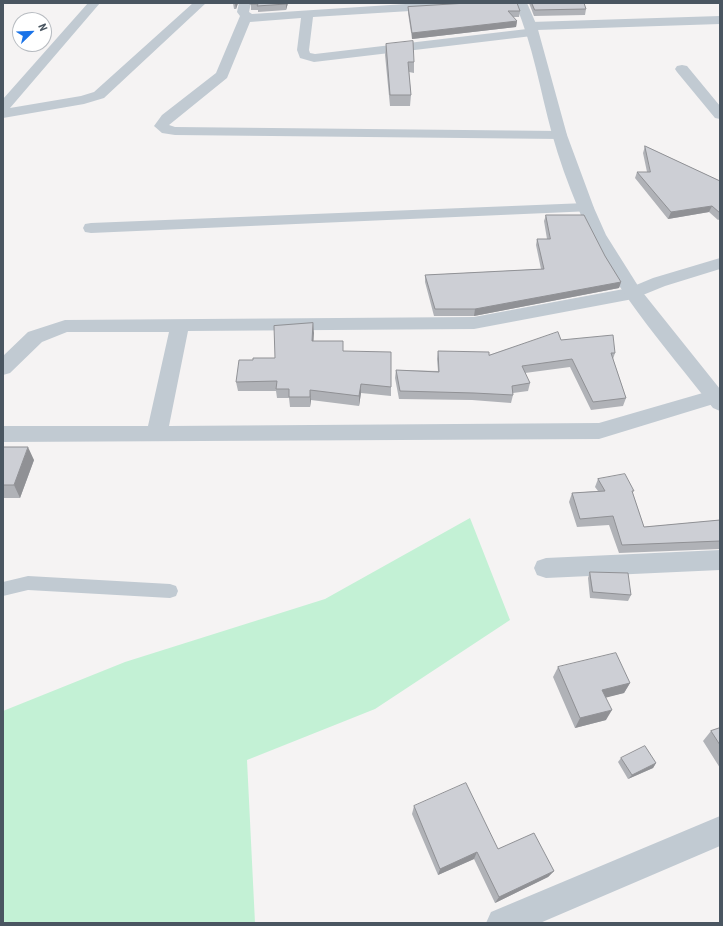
<!DOCTYPE html>
<style>
body{margin:0}
#map{position:relative;width:723px;height:926px;overflow:hidden;background:#f5f3f3;font-family:"Roboto Condensed",sans-serif}
canvas{display:block}
.frame{position:absolute;inset:0;border:4px solid #4a5661;pointer-events:none}
.north{position:absolute;left:12px;top:12px;width:40px;height:40px;box-sizing:border-box;background:#fff;border:1px solid #b7bbc0;border-radius:50%;rotate:67deg;font-size:11px;font-weight:700;line-height:16px;text-align:center;color:#4a5661}
.north::after{content:'';display:block;margin:auto;width:14px;height:18px;background:#1a73e8;clip-path:polygon(50% 0,100% 100%,50% 72%,0 100%)}
</style>
<div id="map">
<canvas width="723" height="926"></canvas>
<div class="frame"></div>
<div class="north">N</div>
</div>
<script>
const ctx = document.querySelector('canvas').getContext('2d');
ctx.lineJoin = 'round';
function fill(path, color) { ctx.fillStyle = color; ctx.fill(path, 'evenodd'); }
function stroke(path, color, width, dash) { ctx.strokeStyle = color; ctx.lineWidth = width; ctx.lineCap = dash ? 'butt' : 'round'; ctx.setLineDash(dash || []); ctx.stroke(path); }
fill(new Path2D(`
 M470,518L510,620L375,709L247,760L255,923H3V711L125,662L325,599Z`), '#c3f1d5');
fill(new Path2D(`
 M28,576L170,584L176,586L178,591L176,596L170,598L28,590L3,596V582Z`), '#c1cad2');
fill(new Path2D(`
 M88,3H100L10,108L81,96L94,92L193,3H206L104,98L84,104L3,118V99Z
 M239,3H251L249,12L252,14L421,3H481L479,6L475,7L313,17L309,50L310,53L315,54L527,29L525,26L527,23L531,22L720,16V24L537,30L538,32L536,35L532,36L314,62L300,58L297,50L301,18L250,22L227,78L169,125L175,127L560,131L565,132L567,135L565,138L560,139L175,135L162,133L154,126L162,115L216,73L240,16L237,12Z
 M682,65L687,66L720,106V119L715,118L677,72L675,69L677,66Z
 M586,203L592,205L594,208L592,211L91,233L85,232L83,228L85,224L91,223Z
 M720,258V269L665,286L633,299L474,329L188,331L169,426L599,423L720,388V402L599,439L3,442V426H148L169,332H67L42,342L10,373L3,375V356L28,332L65,320L474,317L629,288L653,278Z
 M720,550V570L546,578L537,575L534,568L537,561L546,558Z
 M720,816V846L540,923H486L491,912Z`), '#c1cad2');
fill(new Path2D(`
 M515,3H527L537,26L567,135L594,208L606,235L640,289L720,389V411L713,408C664,345 607,283 578,208C568,184 559,159 552,134C540,90 533,45 515,3Z`), '#c1cad2');
fill(new Path2D(`
 M233,3H238L236,9H234Z
 M251,3H288L286,10L258,12V10H251Z
 M529,3H584L586,9L585,15L534,16Z
 M408,7L520,11L519,17H513L517,21L516,27L412,39L408,13Z
 M386,44L414,62V73L409,72L411,95L410,106H390L385,55Z
 M645,146L720,181V219L718,220L709,212L668,219L635,178L637,172H647L643,153Z
 M546,215L605,256L621,282L619,288L474,316H434L425,282V275L541,269L536,245L537,239H547L544,221Z
 M313,323V341L343,351L391,387V396L361,393L359,406L311,400L310,407H290L289,398H277L276,391H238L236,382L275,358Z
 M561,340L615,353L613,359L626,398L623,406L591,410L570,367L525,373L530,383L528,391L513,393V395L511,403L472,400L399,399L395,378L396,370L438,371L437,359L438,351L489,355Z
 M3,447L34,460L20,498H3Z
 M598,479L633,494L644,527L720,520V549L619,553L609,525L577,527L569,502L572,493L598,491L595,487Z
 M590,572L631,595L628,601L590,598L588,578Z
 M558,667L630,683L624,693L606,697V720L575,728L553,677Z
 M720,728V768L703,741L711,731Z
 M621,758L656,763L653,768L628,779L618,762Z
 M414,806L498,849L554,871L548,877L495,903L474,859L438,875L412,814Z`), '#b0b2b7');
fill(new Path2D(`
 M235,3H238L236,9Z
 M286,3H288L286,10Z
 M517,21L516,27L412,39V33Z
 M712,206L709,212L668,219L671,212Z
 M621,282L619,288L474,316L475,309Z
 M313,323L314,333L313,351L312,341Z
 M361,384V393L359,406V396Z
 M310,390L311,400L310,407Z
 M28,447L34,460L20,498L14,485Z
 M630,683L624,693L597,700L602,690Z
 M612,710L606,720L575,728L580,718Z
 M656,763L653,768L628,779L632,775Z
 M477,852L474,859L438,875L440,869Z
 M554,871L548,877L495,903L499,897Z`), '#909195');
const building = new Path2D(`
 M251,3H286V4L257,6L258,4H250Z
 M468,3H517L520,11H508L517,21L412,33L408,7Z
 M532,3H584L586,9L535,10Z
 M413,41L414,62H408L411,95H390L386,44Z
 M645,146L720,181V213L712,206L671,212L637,172H650Z
 M546,215H584L605,256L621,282L475,309H435L425,275L544,269L537,239H550Z
 M313,323L312,341H343V351L391,352V387L361,384L359,396L310,390V397H289V389H276L277,381L236,382L239,360H253V358H275L274,326Z
 M558,332L561,340L613,335L615,353H611L626,398L593,402L572,359L522,366L530,383L512,386L513,395L474,393L400,391L396,370L439,372L438,351L489,352V355Z
 M3,447H28L14,485H3Z
 M625,474L634,491H632L644,527L720,520V541L622,545L613,516L580,519L572,493L605,491L598,479Z
 M590,572L628,573L631,595L593,592Z
 M616,653L630,683L602,690L612,710L580,718L558,667Z
 M720,728V745L711,731Z
 M645,746L656,763L632,775L621,758Z
 M466,783L498,849L534,833L554,871L499,897L477,852L440,869L414,806Z`);
fill(building, '#cdcfd5');
stroke(building, '#909195', 1);
</script>
